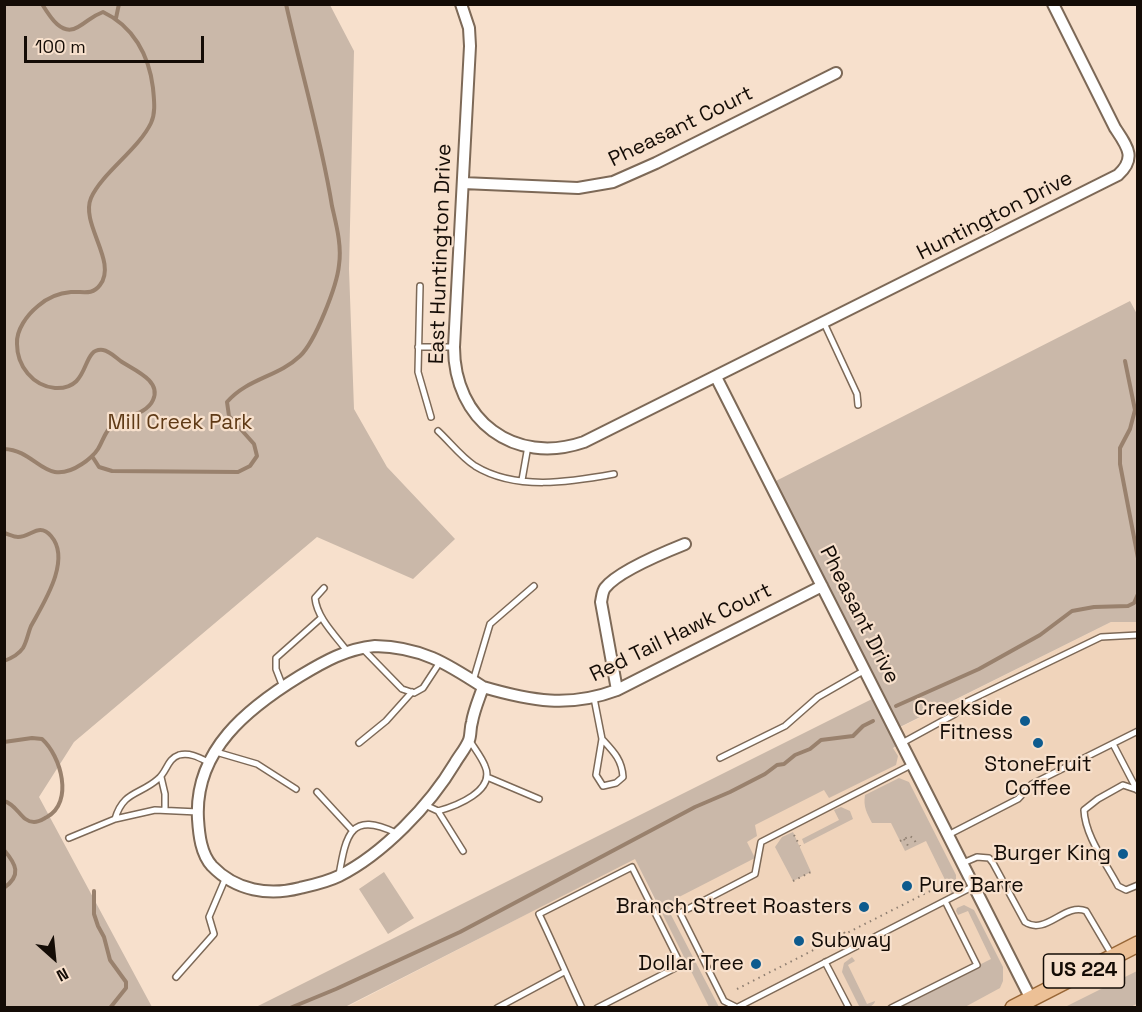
<!DOCTYPE html>
<style>
body{margin:0}
#map{position:relative;width:1142px;height:1012px;overflow:hidden;background:#f7e0cc;font-family:"Space Grotesk",sans-serif}
canvas{display:block}
.frame{position:absolute;inset:0;border:6px solid #140c06;pointer-events:none}
.north{position:absolute;left:24px;top:928px;width:60px;height:60px;-webkit-text-stroke:4px #f7e0cc;paint-order:stroke;rotate:153deg;font-size:16px;font-weight:700;line-height:24px;text-align:center;color:#140c06}
.north::after{content:'';display:block;margin:auto;width:21px;height:27px;background:#140c06;clip-path:polygon(50% 0,100% 100%,50% 72%,0 100%)}
.scale{position:absolute;left:24px;top:36px;width:180px;height:27px;box-sizing:border-box;border:3px solid #140c06;border-top:0;padding-left:8px;font-size:18px;line-height:21px;white-space:nowrap;color:#140c06;-webkit-text-stroke:4px #f7e0cc;paint-order:stroke}
</style>
<div id="map">
<canvas width="1142" height="1012"></canvas>
<div class="frame"></div>
<div class="north">N</div>
<div class="scale">100 m</div>
</div>
<script>
const ctx = document.querySelector('canvas').getContext('2d');
ctx.lineJoin = 'round';
function fill(path, color) { ctx.fillStyle = color; ctx.fill(path, 'evenodd'); }
function stroke(path, color, width, dash) { ctx.strokeStyle = color; ctx.lineWidth = width; ctx.lineCap = dash ? 'butt' : 'round'; ctx.setLineDash(dash || []); ctx.stroke(path); }
function label(font, color, halo, rows, align = 'center') {
  ctx.font = font + ' "Space Grotesk",sans-serif'; ctx.lineWidth = 4.5; ctx.setLineDash([]); ctx.textBaseline = 'middle'; ctx.strokeStyle = halo; ctx.fillStyle = color; for (const [text, x, y, turn = 0] of rows) {
    ctx.save(); ctx.translate(x, y); ctx.rotate((+turn || 0) * Math.PI / 180); ctx.textAlign = isNaN(turn) ? turn : align; if (halo) ctx.strokeText(text, 0, 0); ctx.fillText(text, 0, 0); ctx.restore();
  }
}
fill(new Path2D(`
 M1137,609V1007L345,1008L635,858L658,908L736,829L902,744L895,730Z`), '#f0d4bb');
fill(new Path2D(`
 M5,4L330,5L354,51L349,269L354,409L387,467L455,539L413,579L317,537L74,742L39,797L152,1007H5Z
 M1130,301L1138,316L1137,622H1111L896,729L902,743L893,748L898,756L896,765L829,798L824,790L755,825L757,836L747,842L755,858L679,897L682,905L670,913L719,1007H709L635,859L345,1007L254,1008L878,696L770,484Z
 M899,778L909,782L956,875V887L952,894L926,841L905,851L891,823H872C867,813 863,807 865,795Z
 M841,807L850,811L853,819L804,844L802,839L839,820L834,810Z
 M793,832L811,872L793,881L775,847L782,837Z
 M384,872L414,918L388,934L359,889Z
 M964,905L974,910L1003,967V981L1000,988L965,1007L894,1008L991,959L968,911L958,915L956,911L957,908Z
 M852,957L855,961L848,965L867,1004L875,1001C874,1007 865,1009 859,1006L842,972L844,963Z
 M1137,971V1004L1130,1007H1065Z`), '#cab8a9');
stroke(new Path2D(`
 M116,18L119,4
 M1125,361L1135,410L1130,429L1120,448V464L1138,558
 M4,449C38,450 44,489 82,464C87,461 95,454 98,449C103,441 105,431 112,426C124,417 147,414 153,400C162,381 134,370 122,362C116,358 110,351 103,350C80,347 92,390 55,388C33,386 17,366 17,344C16,330 27,315 38,306C47,298 59,293 71,292C82,291 92,296 100,285C118,262 80,224 91,198C102,173 138,150 151,123C156,112 154,100 153,88C149,55 133,26 103,12C90,17 89,21 78,27C62,37 50,17 42,4
 M92,456L99,467L112,471L238,472L250,466L257,456L254,444L229,416L227,402C248,378 278,377 300,356C315,342 337,286 339,265C342,245 336,224 332,206C321,138 301,71 286,4
 M4,533C8,534 14,537 18,537C31,537 39,522 51,536C72,560 43,604 31,626C28,633 27,641 23,648C19,654 12,658 4,661
 M896,706L979,669L1040,635L1072,611L1094,607L1128,606L1134,603L1138,594
 M4,742L32,738L42,739C61,756 74,802 47,817C43,819 39,822 34,822C21,822 18,805 4,801
 M4,850C16,864 22,875 4,888
 M94,891V914L98,926L104,937L110,960L126,982V988L110,1008
 M290,1008L336,989L460,932L695,807L730,792L765,774L777,765L784,764L795,755L810,749L821,740L853,736L863,726L873,721`), '#99816d', 4);
const service = new Path2D(`
 M420,286L418,372L431,417
 M824,323L857,394L858,405
 M418,347H454
 M438,431C450,442 461,457 475,466C516,491 570,482 614,474
 M522,480L528,446
 M324,588L315,598C317,618 335,635 347,651
 M362,648L402,689L414,693L423,688L440,662
 M473,681L490,624L534,586
 M283,687L276,669V658L321,618
 M594,698L602,739L596,775L603,786L616,783L623,777C622,760 614,752 602,739
 M359,743L386,721L412,692
 M902,743L955,714L964,703L1101,637L1138,635
 M1113,744L1137,790
 M216,752L257,764L296,789
 M720,758L785,726L818,697L865,670
 M161,777L165,794V810
 M487,777L539,799
 M1138,790L1123,785L1098,799L1084,810C1085,836 1106,863 1118,886L1126,890L1138,885
 M317,792L353,831
 M425,805L438,811C456,806 496,791 485,766C482,758 475,749 470,741
 M438,811L463,851
 M115,819L155,810L198,812
 M948,835L1018,799L1032,784L1138,731
 M69,838L115,819C123,791 140,795 158,779C167,772 167,759 179,755C190,752 200,758 210,763
 M963,863L977,857L989,858L993,863L1025,922C1046,936 1065,902 1086,911L1112,955
 M339,875C346,834 351,811 396,833
 M825,962L849,1008
 M176,977L214,934L209,917L226,877
 M738,1007L974,886
 M497,1008L564,972
 M582,1008C567,976 554,945 539,914L632,867L681,965L597,1008
 M738,1008L724,1001L680,913L755,874L761,842L913,764
 M891,1008L977,965L945,901`);
const minor = new Path2D(`
 M461,4L469,28L470,46L454,347C454,420 514,466 584,442L1118,175C1137,158 1127,146 1115,128L1053,4
 M463,183L578,188L613,182L656,163L836,73
 M716,377L1031,999
 M375,646C421,647 446,663 483,687C479,699 474,710 472,722C470,728 471,735 469,740C466,748 459,756 455,763C430,805 383,854 339,876C327,882 313,885 300,888C269,896 236,891 212,866C201,854 199,835 198,819C194,750 248,708 300,676C325,661 346,649 375,646Z
 M483,687C531,701 569,708 617,690L822,586
 M617,690L601,602C602,598 602,592 605,588C618,571 665,552 685,544`);
const primary = new Path2D(`
 M1013,1008L1138,944`);
stroke(service, '#7d6957', 8);
stroke(minor, '#7d6957', 14);
stroke(primary, '#986636', 18);
stroke(new Path2D(`
 M794,835L800,846
 M904,839L910,849
 M900,841L910,836L914,839L917,845
 M793,881L811,872
 M844,932L845,934L946,883
 M737,989L845,934`), '#8f7f71', 2, [1.5, 4.5]);
stroke(service, '#fff', 5);
stroke(minor, '#fff', 10);
stroke(primary, '#ecc096', 15);
for (const [x, y, r, color] of [
 [1025,721,6,"#0e5b8e"],
 [1038,743,6,"#0e5b8e"],
 [1123,854,6,"#0e5b8e"],
 [907,886,6,"#0e5b8e"],
 [864,907,6,"#0e5b8e"],
 [799,941,6,"#0e5b8e"],
 [756,964,6,"#0e5b8e"]
]) { const dot = new Path2D(); dot.arc(x, y, r, 0, 2 * Math.PI); ctx.fillStyle = color; ctx.fill(dot); stroke(dot, '#f7e0cc', 2); }
for (const [x, y, w] of [
 [1084,971,81]
]) { const box = new Path2D(); box.roundRect(x - w / 2, y - 17, w, 34, 4.5); ctx.fillStyle = '#f7e0cc'; ctx.fill(box); stroke(box, '#140c06', 1.5); }
label('bold 20px', '#140c06', null, [
 ["US 224",1084,971]
]);
label('21px', '#140c06', '#f7e0cc', [
 ["Pheasant Court",681,127,-26],
 ["Huntington Drive",995,216,-27],
 ["East Huntington Drive",441,254,-88],
 ["Pheasant Drive",859,615,63],
 ["Red Tail Hawk Court",681,633,-26]
]);
label('21px', '#5f3a16', '#f7e0cc', [
 ["Mill Creek Park",180,423]
]);
label('21px', '#140c06', '#f7e0cc', [
 ["Creekside",1013,709],
 ["Fitness",1013,733],
 ["StoneFruit",1038,765,"center"],
 ["Coffee",1038,789,"center"],
 ["Burger King",1111,854],
 ["Pure Barre",919,886,"left"],
 ["Branch Street Roasters",852,907],
 ["Subway",811,941,"left"],
 ["Dollar Tree",744,964]
], 'right');
</script>
